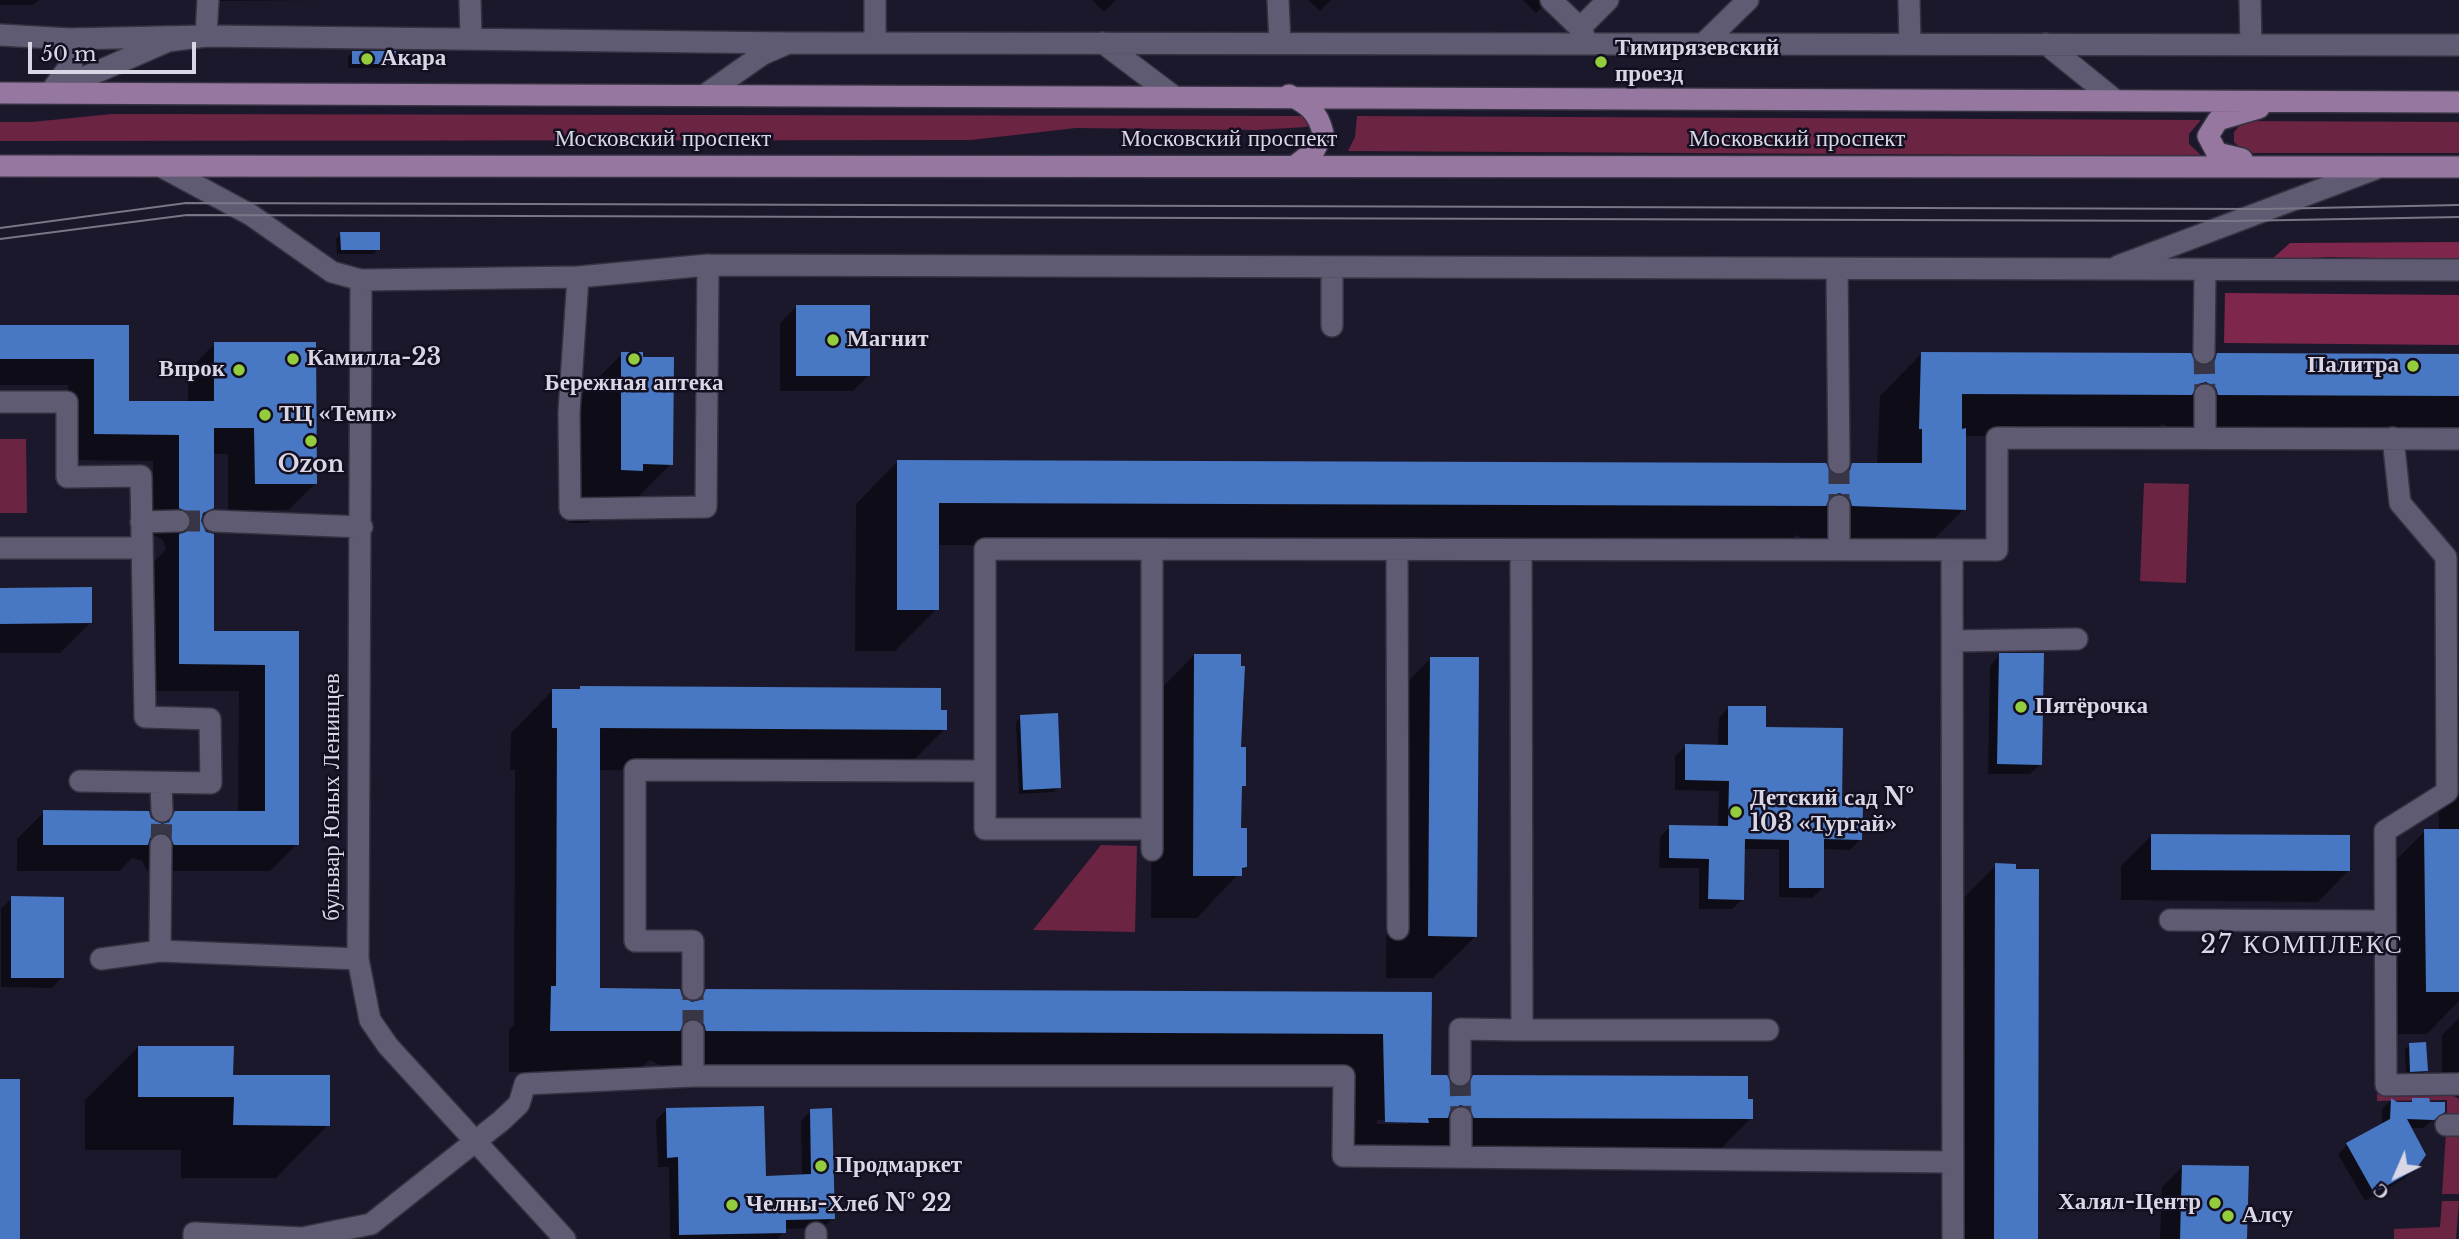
<!DOCTYPE html>
<meta charset="utf-8">
<style>
body{margin:0}
#map{position:relative;width:2459px;height:1239px;overflow:hidden;background:#1c182b;font-family:"Libre Baskerville",serif}
canvas{display:block}
.north{position:absolute;left:2361px;top:1141px;width:70px;height:70px;-webkit-text-stroke:5px #130f21;paint-order:stroke;rotate:224deg;font-size:19px;font-weight:700;line-height:28px;text-align:center;color:#d9d7e5}
.north::after{content:'';display:block;margin:auto;width:24px;height:32px;background:#d9d7e5;clip-path:polygon(50% 0,100% 100%,50% 72%,0 100%)}
.scale{position:absolute;left:28px;top:42px;width:168px;height:32px;box-sizing:border-box;border:4px solid #d9d7e5;border-top:0;padding-left:9px;font-size:21px;line-height:24px;white-space:nowrap;color:#d9d7e5;-webkit-text-stroke:5px #130f21;paint-order:stroke}
</style>
<div id="map">
<canvas width="2459" height="1239"></canvas>
<div class="north">С</div>
<div class="scale">50 m</div>
</div>
<script>
const ctx = document.querySelector('canvas').getContext('2d');
ctx.lineJoin = 'round';
function fill(path, color) { ctx.fillStyle = color; ctx.fill(path, 'evenodd'); }
function stroke(path, color, width, dash) { ctx.strokeStyle = color; ctx.lineWidth = width; ctx.lineCap = dash ? 'butt' : 'round'; ctx.setLineDash(dash || []); ctx.stroke(path); }
function label(font, color, halo, rows, align = 'center') {
  ctx.font = font + ' "Libre Baskerville",serif'; ctx.lineWidth = 5; ctx.setLineDash([]); ctx.textBaseline = 'middle'; ctx.strokeStyle = halo; ctx.fillStyle = color; for (const [text, x, y, turn = 0] of rows) {
    ctx.save(); ctx.translate(x, y); ctx.rotate((+turn || 0) * Math.PI / 180); ctx.textAlign = isNaN(turn) ? turn : align; if (halo) ctx.strokeText(text, 0, 0); ctx.fillText(text, 0, 0); ctx.restore();
  }
}
fill(new Path2D(`
 M112,114L1307,116L1312,124L1306,127L1256,130L1076,128L971,140L0,141V122H32Z
 M1357,116L2201,120L2189,134V144L2202,156L1348,151L1355,137Z
 M2244,121L2459,122V153H2246L2234,142V132Z
 M0,439H26L27,513H0Z
 M2144,483L2189,484L2186,583L2140,581Z
 M1101,845L1137,846L1135,932L1033,930Z
 M2377,1094L2452,1095L2459,1099V1117L2447,1119V1100L2377,1101Z
 M2446,1132H2459V1194H2442Z
 M2442,1201H2459L2456,1239H2394V1229L2440,1227Z`), '#6b2442');
fill(new Path2D(`
 M2459,242V260L2330,257L2271,260L2290,243Z
 M2225,293L2459,295V345L2224,343Z`), '#7f264d');
fill(new Path2D(`
 M0,0H39L33,5H0Z
 M217,0H318L217,1Z
 M1092,0H1116L1104,12Z
 M1308,0H1331L1320,11Z
 M1523,0H1549L1536,13Z
 M353,53L391,63L386,68H348V57Z
 M341,234L378,249L374,254H337L336,239Z
 M796,307L869,375L853,391H780V323Z
 M0,326L128,327V402L188,403V371L214,344L315,484L288,510H228V454H212V507L200,519L212,632H298L297,844L270,871H147L142,861L132,858L119,871H17V839L44,812L150,820L163,826L176,813H238L239,691H153V563L166,549L163,540L153,535V461L68,460V385H0Z
 M1922,353L2205,368L2218,355H2459V438L2174,430L2162,424L2148,437L1965,436L1964,509L1922,551L1808,541L1796,535L1782,548L937,545V609L895,651H855L856,504L898,461L1840,478L1853,465H1877L1880,396Z
 M622,354L671,464L618,517H594L588,523H569V407Z
 M0,590L91,622L60,653H0Z
 M1194,655L1244,667V705L1239,709V749H1244L1240,830L1245,867L1197,918H1151L1152,698Z
 M2000,655L2041,764L2030,774H1988L1990,666Z
 M1430,659L1476,936L1433,978H1386L1388,701Z
 M581,688L939,712L945,729L902,772L598,770V990L681,997L694,1003L707,991L1430,994V1077L1453,1088H1462L1474,1077L1746,1101L1751,1118L1709,1161L1344,1164L1341,1076L664,1073L662,1066L650,1060L636,1073L509,1072V1030L514,1025L515,770H510L511,733L553,690H578ZM1377,1120L1408,1121V1124H1377Z
 M2459,695V1001L2427,1034H2384L2383,873L2425,831H2439L2438,717Z
 M1729,707L1764,729L1841,808L1860,839L1850,850L1822,849V888L1812,898L1779,897V849H1743V899L1732,909H1699V868H1659L1660,837L1670,827H1718L1719,791L1675,790V756L1686,746H1718L1719,718Z
 M1021,717L1059,787L1054,792L1019,794L1016,722Z
 M2152,835L2348,871L2318,902L2121,900V866Z
 M1996,865L2036,1239H1951L1954,908Z
 M12,898L62,977L52,988L1,987V909Z
 M2459,1018V1076H2442V1035Z
 M2410,1045L2426,1071L2421,1075L2406,1076L2405,1049Z
 M138,1047L232,1076L328,1125L276,1178H181V1150H85V1100Z
 M2391,1100L2397,1104L2428,1100V1104L2443,1111L2423,1128H2409L2415,1168L2405,1178L2365,1201L2338,1154L2347,1145L2382,1125V1109Z
 M666,1110L764,1177L802,1176L801,1121L811,1111L833,1218L823,1228L784,1229L778,1239H670L669,1167H658L656,1120Z
 M2183,1166L2246,1239H2160L2162,1187Z`), '#0007');
fill(new Path2D(`
 M352,51H396L398,55L393,64H352Z
 M340,232H380V250H341Z
 M796,305H870V376H796Z
 M0,325H129V401H214V342H316L317,484H255L254,428H214V508L203,513L201,521L206,532L214,534V631H299V845H174L168,834L160,832L150,838L148,845H43V810L149,811L151,818L162,824L169,822L175,811H265V665L179,664V534L186,532L192,521L190,514L179,508V435L94,434V359H0Z
 M621,352H643V357H674L673,465L643,464V471L621,470Z
 M1921,352L2191,353L2197,364L2205,366L2215,360L2217,353L2459,354V396L2218,395L2216,388L2206,382L2198,384L2192,395L1962,394V429L1966,428V510L1852,506L1850,499L1840,493L1832,495L1826,506L939,503V610H897V460L1826,463L1832,474L1840,476L1850,470L1852,463H1922V429H1919Z
 M92,587V623L0,624V588Z
 M1999,653H2044L2042,765L1997,764Z
 M1194,654H1241V666H1245L1241,747H1246V786H1242L1241,828H1247V867L1242,868V876H1193Z
 M1430,657H1479L1477,937L1428,936Z
 M580,686L941,688V710H947V730L600,728V988L680,989L682,996L692,1002L700,1000L706,989L1432,992L1431,1075H1447L1454,1087L1467,1086L1473,1075L1748,1076V1099H1753V1119L1474,1118L1468,1107L1460,1105L1450,1111L1448,1118H1428L1429,1123L1385,1122L1383,1034L706,1031L704,1024L694,1018L686,1020L680,1031H550L551,986H556L557,728H552V689H580Z
 M1728,706H1766V727L1843,728L1842,806H1863L1862,840L1824,839V888H1789V840L1745,839L1744,900L1708,899L1709,859L1669,858V825L1728,826L1729,781L1685,780V744L1728,745Z
 M1058,713L1061,788L1023,790L1020,715Z
 M2424,829H2459V992H2426Z
 M2151,834L2350,835V871L2151,870Z
 M1995,863L2016,864V869H2039L2038,1239H1994Z
 M11,896L64,897V978H11Z
 M2426,1042L2428,1071L2410,1072L2409,1043Z
 M138,1046H234L233,1075H330V1126L233,1125L234,1097H138Z
 M0,1079H20V1239H0Z
 M2391,1098L2397,1102H2412V1098H2429L2430,1102H2445V1112L2434,1120L2407,1119L2426,1155L2416,1169L2374,1193L2346,1143L2390,1119Z
 M764,1106L766,1176L811,1174L810,1109L832,1108L835,1219L786,1220V1233L679,1235L678,1157L667,1158L666,1108Z
 M2182,1165L2249,1166L2247,1239H2180Z`), '#4878c3');
stroke(new Path2D(`
 M2204,353L2205,395
 M1839,463V506
 M179,521H214
 M161,845L162,811
 M693,1031V989
 M1460,1075L1461,1118`), '#383547', 21, [21, 10]);
const minor = new Path2D(`
 M470,0L471,38
 M875,0V43
 M1278,0L1280,43
 M1551,0L1580,28L1588,44
 M1909,0L1910,44
 M2250,0L2251,44
 M1580,28L1608,0
 M0,35L70,39L206,36L208,0
 M1103,43L1172,95
 M1703,44L1748,0
 M2046,44L2115,100
 M52,90L72,63L70,39
 M51,92L168,41L206,36L789,43L2459,45
 M706,94L763,54L784,45
 M162,167L251,215L332,272L361,280L578,277L708,265L2459,270
 M2118,266L2375,169
 M1332,267V326
 M1837,269L1839,463
 M578,277L569,412L570,509L706,507L708,265
 M361,280L358,959L370,1020L388,1046L565,1239
 M2204,353L2205,270
 M0,402H67V477L141,476L145,717L210,719L211,783L80,781
 M2205,438V395
 M2393,438L2400,503L2446,557L2447,792L2385,831L2386,1085L2459,1084
 M1839,506V550
 M214,521L362,527
 M141,522L179,521
 M0,548H141
 M1152,549V850
 M1397,550L1398,929
 M1952,551L1953,1239
 M1953,641L2077,639
 M985,771V829H1150
 M161,783L162,811
 M161,845L160,951L358,959
 M2170,920L2385,921
 M101,959L160,951
 M693,989V941H635V770L985,771V549L1997,550V438L2459,439
 M1522,1030H1768
 M693,1031V1076
 M1460,1075V1029L1522,1030L1521,550
 M1461,1118V1156
 M2446,1125H2459
 M194,1239V1233L302,1238L371,1224L501,1121L519,1104L525,1084L693,1076H1344L1343,1156L1953,1162
 M816,1239V1233`);
const major = new Path2D(`
 M0,93L2459,102
 M1289,95C1308,104 1318,112 1323,133L1314,151L1295,166
 M2242,159L2217,153L2208,136L2218,120L2259,108
 M0,166L2459,167`);
stroke(minor, '#353241', 24);
stroke(major, '#353241', 24);
stroke(minor, '#5f5b73', 21);
stroke(major, '#96779f', 21);
stroke(new Path2D(`
 M0,228L186,203L2266,209L2459,205
 M0,239L187,215L2234,221L2459,217`), '#797686', 2);
for (const [x, y, r, color] of [
 [367,59,7,"#93cc3d"],
 [1601,62,7,"#93cc3d"],
 [833,340,7,"#93cc3d"],
 [293,359,7,"#93cc3d"],
 [634,359,7,"#93cc3d"],
 [2413,366,7,"#93cc3d"],
 [239,370,7,"#93cc3d"],
 [265,415,7,"#93cc3d"],
 [311,441,7,"#93cc3d"],
 [2021,707,7,"#93cc3d"],
 [1736,812,7,"#93cc3d"],
 [821,1166,7,"#93cc3d"],
 [2215,1203,7,"#93cc3d"],
 [732,1205,7,"#93cc3d"],
 [2228,1216,7,"#93cc3d"]
]) { const dot = new Path2D(); dot.arc(x, y, r, 0, 2 * Math.PI); ctx.fillStyle = color; ctx.fill(dot); stroke(dot, '#130f21', 2.5); }
label('bold 23px', '#d9d7e5', '#130f21', [
 ["Тимирязевский",1615,49],
 ["проезд",1615,75],
 ["Акара",381,59],
 ["Магнит",847,340],
 ["Камилла-23",307,359],
 ["Палитра",2399,366,"right"],
 ["Впрок",225,370,"right"],
 ["Бережная аптека",634,384,"center"],
 ["ТЦ «Темп»",279,415],
 ["Ozon",311,466,"center"],
 ["Пятёрочка",2035,707],
 ["Детский сад №",1750,799],
 ["103 «Тургай»",1750,825],
 ["Продмаркет",835,1166],
 ["Халял-Центр",2201,1203,"right"],
 ["Челны-Хлеб № 22",746,1205],
 ["Алсу",2242,1216]
], 'left');
label('23px', '#d9d7e5', '#130f21', [
 ["Московский проспект",663,140],
 ["Московский проспект",1229,140],
 ["Московский проспект",1797,140],
 ["бульвар Юных Ленинцев",333,797,-90]
]);
ctx.letterSpacing = '2px';
label('26px', '#d9d7e5', '#130f21', [
 ["27 КОМПЛЕКС",2302,946]
]);
ctx.letterSpacing = '0px';
</script>
